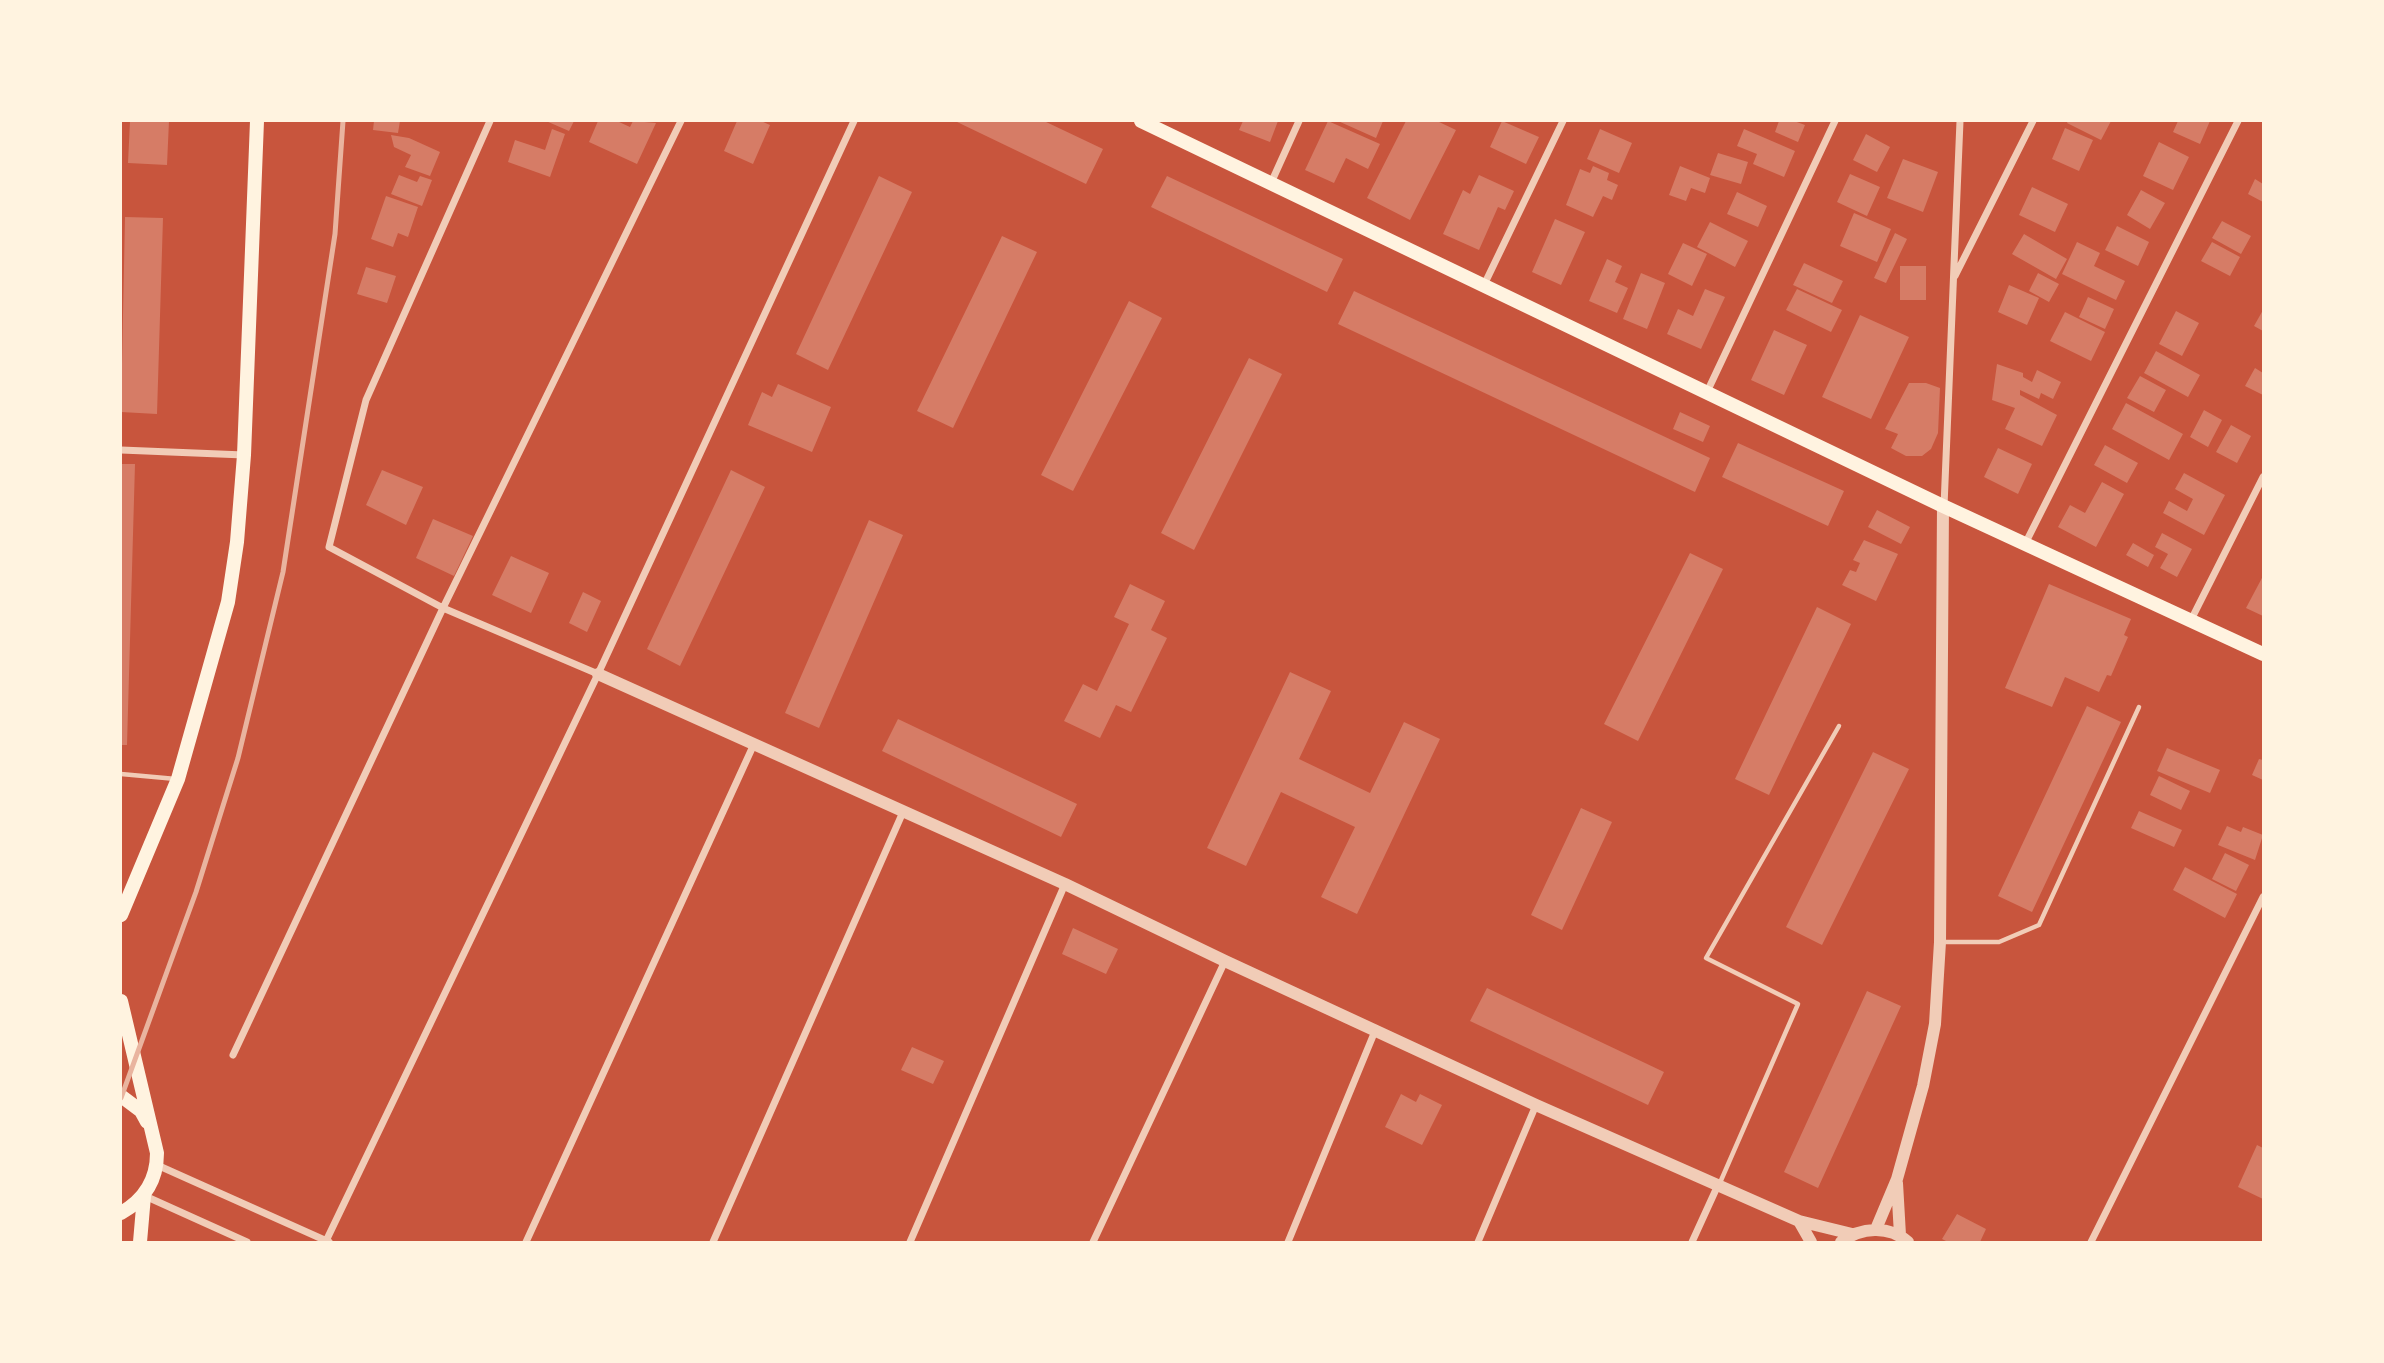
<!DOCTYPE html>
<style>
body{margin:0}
#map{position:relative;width:2384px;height:1363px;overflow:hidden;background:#c8553d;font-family:"DejaVu Sans",sans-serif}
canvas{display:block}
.frame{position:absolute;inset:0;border:122px solid #fff3e0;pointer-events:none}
</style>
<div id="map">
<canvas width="2384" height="1363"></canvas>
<div class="frame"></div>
</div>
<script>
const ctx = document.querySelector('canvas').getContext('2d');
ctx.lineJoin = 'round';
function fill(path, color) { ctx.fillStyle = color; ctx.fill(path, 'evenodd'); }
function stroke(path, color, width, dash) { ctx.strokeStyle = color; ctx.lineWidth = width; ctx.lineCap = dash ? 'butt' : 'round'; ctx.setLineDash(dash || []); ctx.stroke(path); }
fill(new Path2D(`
 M130,121H169L167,165L128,163Z
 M374,121H400L398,133L373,130Z
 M546,121H574L569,131Z
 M598,121H617L630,127L633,121L656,123L637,164L589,142Z
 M737,121H761L770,125L753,164L724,151Z
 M955,121H1044L1103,149L1086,184Z
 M1243,121H1278L1270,142L1239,130Z
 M1328,121L1380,144L1368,169L1346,158L1334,183L1305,170Z
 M1338,121H1383L1376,138Z
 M1406,121H1437L1456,130L1410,220L1367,198Z
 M1502,121L1539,137L1526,164L1490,147Z
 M1779,121H1794L1805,125L1798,142L1775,132Z
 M2068,121H2111L2101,140L2067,123Z
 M2178,121H2210L2200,144L2173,132Z
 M2065,128L2093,140L2079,171L2052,159Z
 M552,129L565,134L550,177L508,162L515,140L545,150Z
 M1600,129L1632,143L1619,173L1587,159Z
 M1744,129L1795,151L1784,177L1753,164L1757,154L1737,146Z
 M1866,134L1890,147L1877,172L1853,160Z
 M391,135L409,138L440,152L430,176L405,167L411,155L394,147Z
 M2159,142L2189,157L2173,190L2143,176Z
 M1718,153L1748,162L1741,184L1710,175Z
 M1903,159L1938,172L1923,212L1887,198Z
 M1593,166L1609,173L1607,180L1618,185L1612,200L1603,196L1593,217L1566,205L1580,169L1590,173Z
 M1680,166L1710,178L1705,193L1691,188L1686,201L1669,195Z
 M1850,174L1880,187L1867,216L1837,202Z
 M399,175L417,182L420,176L432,180L422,206L391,194Z
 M1479,175L1514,191L1505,210L1498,207L1479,250L1443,234L1463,190L1470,194Z
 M879,176L912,192L828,370L796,354Z
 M1167,176L1343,259L1327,292L1151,207Z
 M2255,179L2263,184V202L2248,194Z
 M2032,187L2068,204L2055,232L2019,215Z
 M2141,190L2165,203L2150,229L2127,215Z
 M1737,192L1767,206L1758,227L1727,214Z
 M386,196L418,207L408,237L398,233L393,247L371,239Z
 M1854,213L1891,229L1877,262L1840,246Z
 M125,217L163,218L157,414L121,412Z
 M1555,219L1585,232L1561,285L1532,272Z
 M2222,221L2251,236L2241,254L2212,238Z
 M1710,222L1748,241L1735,267L1697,247Z
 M2117,226L2149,242L2138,266L2105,250Z
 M1895,233L1907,239L1886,283L1874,278Z
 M2024,234L2067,259L2056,279L2012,254Z
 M1002,236L1037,252L953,428L917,411Z
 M2077,242L2100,253L2094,266L2125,281L2116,300L2062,274Z
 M2212,242L2240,257L2230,276L2201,261Z
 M1683,243L1707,254L1692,286L1668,274Z
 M1607,259L1622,266L1615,282L1628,288L1617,313L1589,301Z
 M1804,263L1843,281L1832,303L1793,285Z
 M1900,266H1926V300H1900Z
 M366,267L396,276L387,303L357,294Z
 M1641,273L1665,283L1647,329L1623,319Z
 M2038,273L2059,284L2049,302L2029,291Z
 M2009,285L2039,298L2027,325L1998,312Z
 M1705,289L1725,297L1701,349L1667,334L1678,309L1693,316Z
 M1797,289L1842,310L1831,332L1786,310Z
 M1354,291L1710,458L1695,492L1338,324Z
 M2088,297L2114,309L2105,329L2079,317Z
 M1129,301L1162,318L1073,491L1041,475Z
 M2263,310V331L2254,326Z
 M2176,311L2199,323L2182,356L2159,344Z
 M2065,312L2105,332L2091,361L2050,341Z
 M1860,315L1909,337L1871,419L1822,397Z
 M1774,330L1807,345L1784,395L1751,380Z
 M2156,351L2200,375L2188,397L2144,373Z
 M1249,358L1282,374L1194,550L1161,533Z
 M1997,364L2023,373V377L2032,382L2037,370L2061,382L2053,399L2041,393L2039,399L2020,390V395L2057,415L2042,446L2005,429L2015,408L1992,400Z
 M2255,368L2263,373V395L2245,386Z
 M2140,376L2166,390L2154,412L2127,398Z
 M1909,383H1926L1940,388L1938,433L1931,449L1922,456H1906L1891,448L1898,434L1885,429Z
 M778,384L831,407L812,452L748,425L762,392L772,397Z
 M2126,403L2183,434L2169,460L2112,429Z
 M2204,410L2222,420L2208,447L2190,437Z
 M1680,412L1710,426L1703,442L1673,429Z
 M2231,425L2251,436L2237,463L2216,452Z
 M1738,443L1844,491L1828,526L1722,477Z
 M2105,445L2138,463L2127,483L2094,465Z
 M1998,448L2032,464L2018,494L1984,477Z
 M121,464H135L127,745H121Z
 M382,470L423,487L406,525L366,505Z
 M731,470L765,487L680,666L647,649Z
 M2184,473L2225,495L2204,535L2163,513L2169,501L2187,511L2193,499L2175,489Z
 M2102,482L2124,494L2096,547L2058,527L2070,505L2085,513Z
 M1877,510L1910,527L1901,544L1868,527Z
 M433,519L473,536L454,576L416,558Z
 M869,520L903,535L819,728L785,713Z
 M2162,533L2192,549L2177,577L2160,568L2168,554L2155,547Z
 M1864,540L1898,554L1876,601L1842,585L1850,570L1856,572L1860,563L1853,560Z
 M2133,543L2154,555L2148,567L2126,555Z
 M1690,553L1723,569L1638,741L1604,724Z
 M511,556L549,573L531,613L492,595Z
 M2263,576V616L2246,608Z
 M1130,584L1165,601L1151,630L1167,638L1131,712L1116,705L1100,738L1064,721L1083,684L1097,691L1129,624L1114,617Z
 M2049,584L2131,619L2124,635L2128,637L2111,676L2107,675L2099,692L2065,677L2052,707L2005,688Z
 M583,592L601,601L587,632L569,623Z
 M1817,607L1851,624L1769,795L1735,779Z
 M1290,672L1331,691L1299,759L1370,793L1404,722L1440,739L1357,914L1321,897L1355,827L1281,792L1246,866L1207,848Z
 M2087,706L2121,722L2032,912L1998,896Z
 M898,719L1077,804L1061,837L882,751Z
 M2167,748L2220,770L2210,793L2157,771Z
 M1873,752L1909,769L1822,945L1786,927Z
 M2259,759L2263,760V780L2252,775Z
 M2159,776L2190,791L2181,810L2150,795Z
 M1581,808L1612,822L1562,930L1531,915Z
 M2139,811L2182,830L2174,847L2131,828Z
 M2227,826L2241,832L2243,827L2263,835L2255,860L2218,845Z
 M2225,853L2249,865L2236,891L2212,879Z
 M2185,867L2237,894L2225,918L2173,890Z
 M1073,928L1118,949L1106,974L1062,954Z
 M1487,988L1664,1072L1648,1105L1470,1021Z
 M1867,991L1901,1006L1818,1188L1784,1172Z
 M912,1047L944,1061L933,1084L901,1070Z
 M1401,1094L1416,1102L1420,1094L1442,1105L1422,1145L1385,1127Z
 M2257,1145L2263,1148V1199L2238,1187Z
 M1957,1214L1986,1229L1980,1242H1948L1942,1239Z`), '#d67c66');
stroke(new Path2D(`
 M121,774L176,779
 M1940,942H1999L2039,925L2139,707
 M1719,1185L1798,1004L1706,958L1839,726`), '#f1ccb7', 4.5);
stroke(new Path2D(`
 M490,121L366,400L329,547L443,608L598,674
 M1271,183L1299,121
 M1955,276L2033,121
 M1484,285L1563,121
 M1707,392L1835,121
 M121,450L244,455
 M1944,506L1960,121
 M2025,544L2238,121
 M2191,620L2263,477
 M233,1055L443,608L681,121
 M157,1165L329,1242
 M145,1196L247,1242
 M326,1241L598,674L854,121
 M526,1242L754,744
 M713,1242L903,812
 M910,1242L1065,884
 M1093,1242L1225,961
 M1288,1242L1375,1031
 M1478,1242L1536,1105
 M1692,1242L1718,1185
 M2091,1242L2263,897`), '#f1ccb7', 7);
stroke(new Path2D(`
 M598,674L1065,884L1225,961L1536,1105L1799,1221L1852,1234
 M1897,1183L1900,1235
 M1799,1221L1811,1242
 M1876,1229L1897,1179L1923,1086L1935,1024L1940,942L1943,506
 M1841,1242C1861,1227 1889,1225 1908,1242`), '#f1ccb7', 12);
stroke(new Path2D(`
 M1141,121L1943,506L2263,654
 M121,915L178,779L228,602L237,542L244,455L257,121
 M121,1001L157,1153C157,1180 144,1200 121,1213
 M121,1096L141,1111L147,1122
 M140,1242L144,1196`), '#fff3e0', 14);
stroke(new Path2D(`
 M121,1098L196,892L238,758L283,572L335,234L343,121`), '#e9b49f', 5);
</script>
